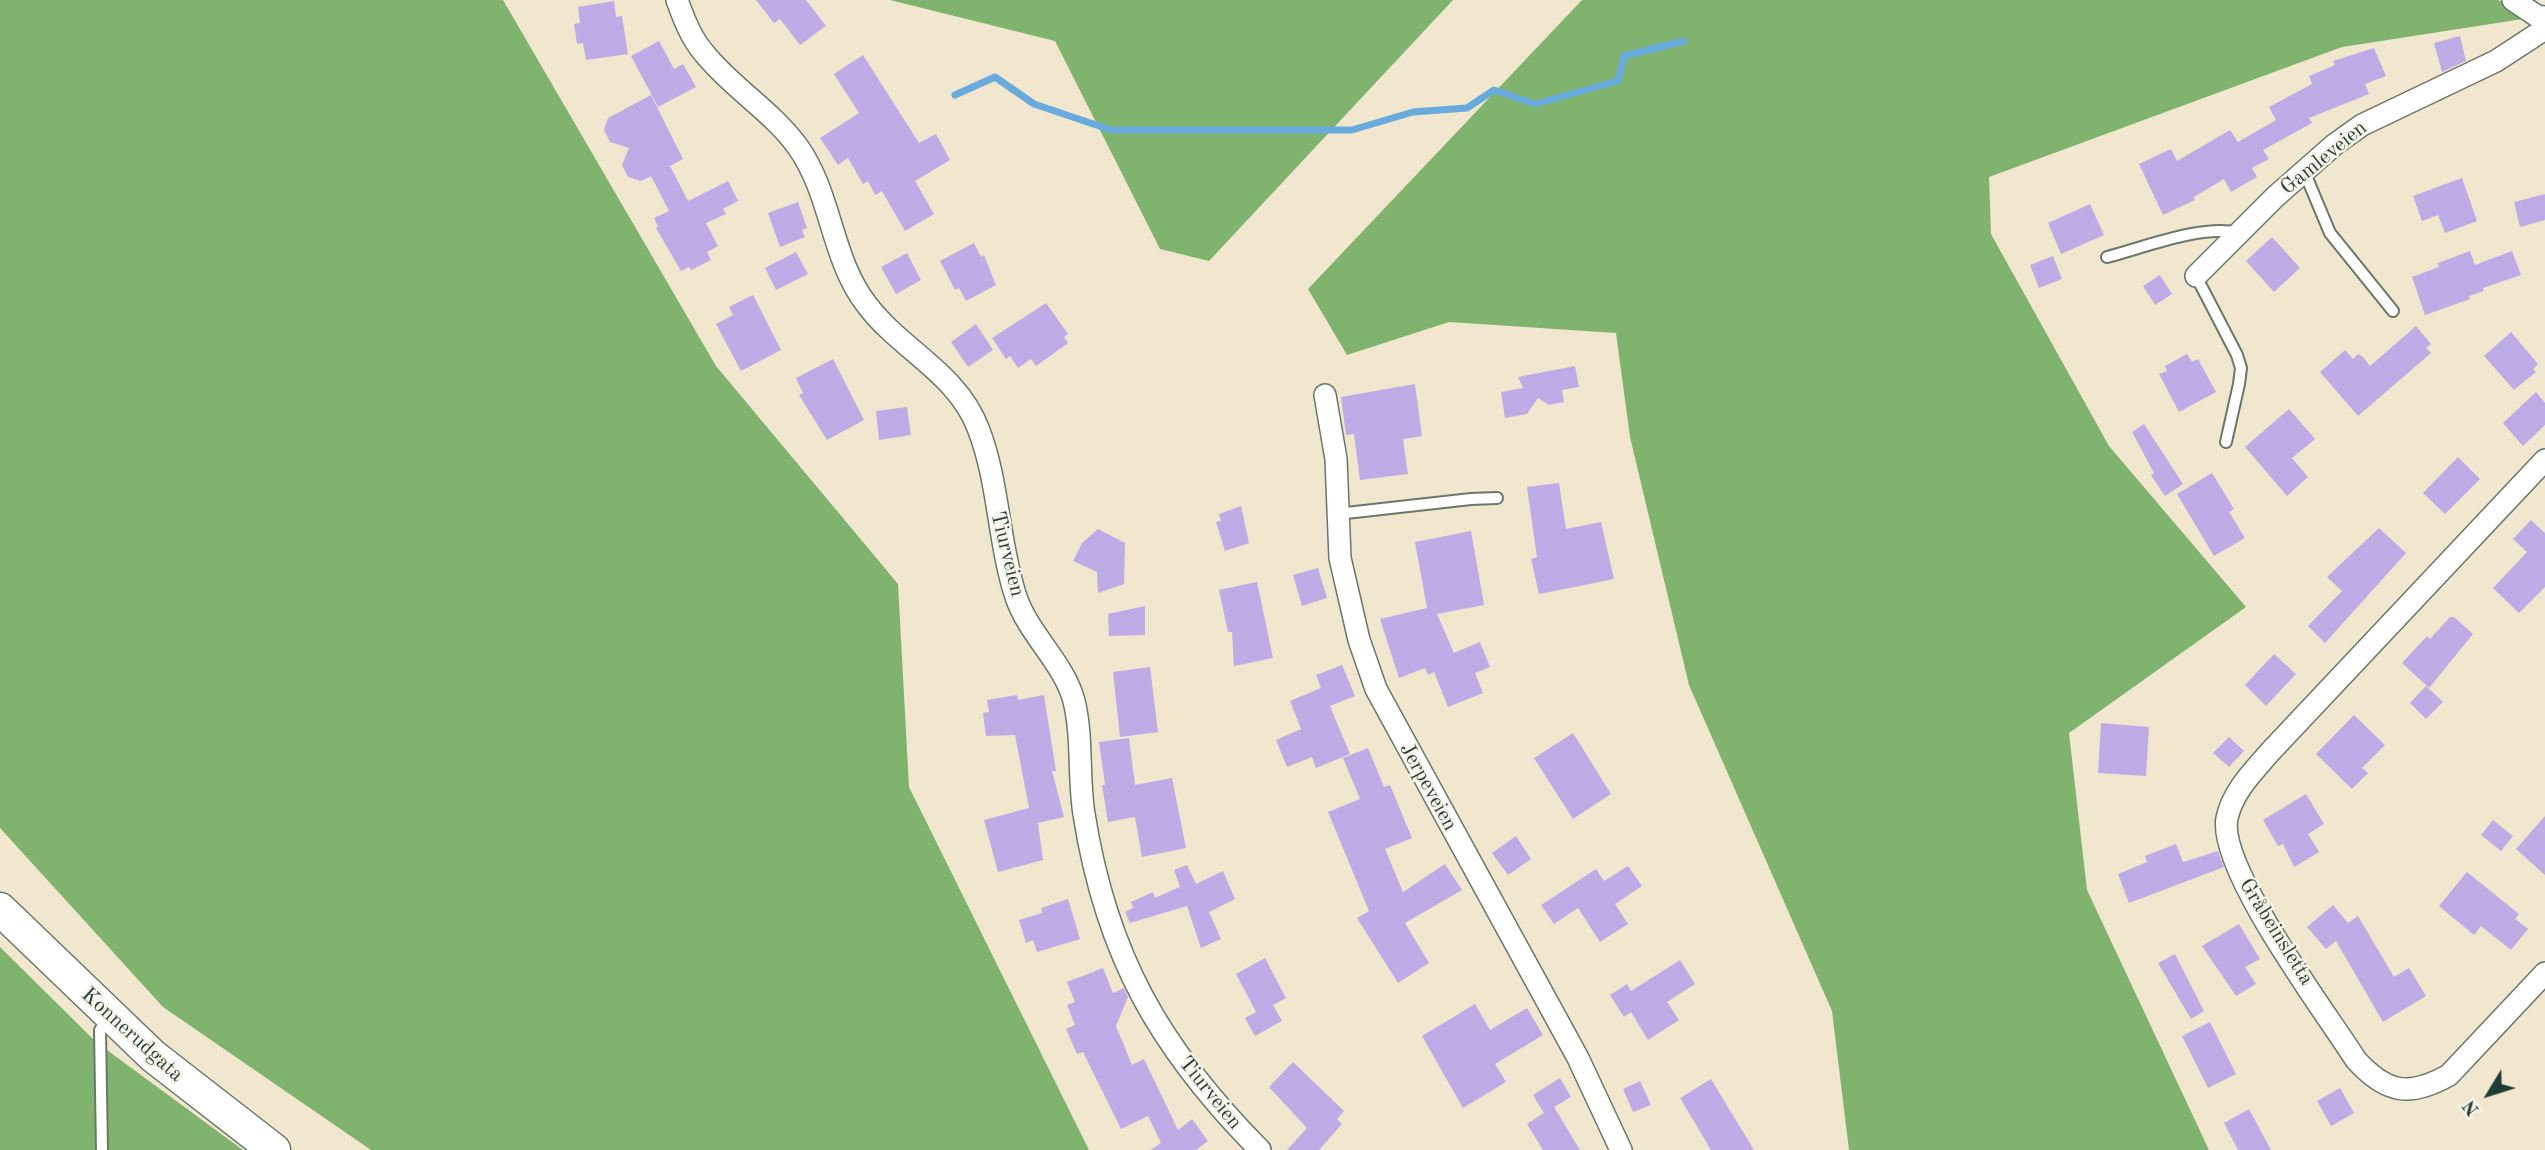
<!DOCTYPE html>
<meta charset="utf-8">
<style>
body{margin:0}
#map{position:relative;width:2545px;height:1150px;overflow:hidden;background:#f1e7ce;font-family:"Old Standard TT",serif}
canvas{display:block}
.north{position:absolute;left:2454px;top:1059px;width:70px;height:70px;-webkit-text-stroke:5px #f7f3e8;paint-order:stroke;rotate:232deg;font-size:19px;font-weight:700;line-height:28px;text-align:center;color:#1f3d34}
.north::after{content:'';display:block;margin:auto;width:24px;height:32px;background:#1f3d34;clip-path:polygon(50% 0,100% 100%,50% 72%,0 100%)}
</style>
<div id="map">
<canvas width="2545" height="1150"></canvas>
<div class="north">N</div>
</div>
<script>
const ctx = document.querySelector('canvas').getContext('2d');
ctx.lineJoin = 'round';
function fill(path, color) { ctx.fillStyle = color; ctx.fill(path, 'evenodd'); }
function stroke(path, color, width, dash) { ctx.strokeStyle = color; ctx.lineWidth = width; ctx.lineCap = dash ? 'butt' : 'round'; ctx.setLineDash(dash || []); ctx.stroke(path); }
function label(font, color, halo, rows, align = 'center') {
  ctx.font = font + ' "Old Standard TT",serif'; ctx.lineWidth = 5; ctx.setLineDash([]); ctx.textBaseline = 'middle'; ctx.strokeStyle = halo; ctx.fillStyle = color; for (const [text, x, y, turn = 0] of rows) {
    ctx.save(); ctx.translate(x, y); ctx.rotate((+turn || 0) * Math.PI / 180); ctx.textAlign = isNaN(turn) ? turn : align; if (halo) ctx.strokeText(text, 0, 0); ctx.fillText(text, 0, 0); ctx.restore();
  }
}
fill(new Path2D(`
 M0,0H503L716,366L898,584L909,787L1089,1150H371L163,1007L0,828Z
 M890,0H1453L1209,261L1160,249L1055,41Z
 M1582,0H2498L2536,17L2342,47L1989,177L1991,234L2109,446L2246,607L2069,733L2087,890L2209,1150H1849L1832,1011L1689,685L1630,437L1616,333L1449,322L1347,355L1308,289Z
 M0,947L96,1042L243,1150H0Z`), '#80b36e');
stroke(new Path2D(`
 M955,95L995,77L1034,104L1111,130H1352L1413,112L1467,108L1494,90L1535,104L1618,81L1624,56L1684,41`), '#6aabde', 7);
fill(new Path2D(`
 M756,0H806L826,26L800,45L780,19L774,23Z
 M614,1L616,17L622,16L628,54L586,60L583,43L577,44L574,24L580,23L578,7Z
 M2460,36L2466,61L2442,72L2434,43Z
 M659,41L674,69L683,64L696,87L658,107L631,56Z
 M2374,48L2386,76L2365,84L2369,94L2309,118L2312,123L2263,150L2269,159L2252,168L2257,177L2231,192L2224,179L2194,197L2195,200L2163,215L2139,164L2171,149L2177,161L2230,130L2238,142L2276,120L2269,107L2312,84L2309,76L2335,65L2333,61Z
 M863,55L919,143L936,134L950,160L915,181L934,214L905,231L882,191L875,195L868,181L863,184L848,158L838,165L820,138L859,113L834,74Z
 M651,95L683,159L670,166L688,201L728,181L738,201L723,209L726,214L706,223L718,246L707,252L711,260L691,270L689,267L681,271L656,228L658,227L654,218L669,211L651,176L641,181L628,177L622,165L629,148L610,142L604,130L608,118Z
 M2462,178L2477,221L2445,233L2438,215L2422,221L2413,196Z
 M2545,194V220L2520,227L2514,202Z
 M798,202L807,228L802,230L805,237L780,247L768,213Z
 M2090,204L2104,235L2061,254L2048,223Z
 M2272,237L2300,268L2274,292L2246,261Z
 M974,243L981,257L984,255L996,285L966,301L959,288L955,290L940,261Z
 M2470,251L2475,265L2512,251L2521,275L2483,288L2484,291L2469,296L2470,299L2425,315L2412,277L2439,267L2438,263Z
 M796,252L808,274L776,290L765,268Z
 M907,253L921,280L896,294L881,267Z
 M2053,256L2062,279L2039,288L2030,265Z
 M2160,275L2172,294L2155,305L2143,286Z
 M753,295L781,350L741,371L716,324L733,315L729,307Z
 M1046,303L1068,334L1064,337L1068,343L1036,366L1031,359L1018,368L1010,356L1006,359L992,338Z
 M976,324L993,350L968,367L951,342Z
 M2416,326L2431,344L2426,348L2431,353L2358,416L2320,372L2345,350L2353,359L2358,354L2363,357L2370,366Z
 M2511,332L2538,364L2533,369L2536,372L2514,390L2484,356Z
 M2187,354L2192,362L2198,359L2216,392L2179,412L2159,374L2167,371L2165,366Z
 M833,359L864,420L827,440L799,395L803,393L796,378Z
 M1575,366L1579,387L1562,390L1564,402L1549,405L1538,398L1527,414L1505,418L1501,392L1523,388L1518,377Z
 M1415,384L1422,436L1403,439L1408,474L1360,480L1354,434L1346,435L1341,397Z
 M2536,392L2545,403V425L2523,446L2503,423Z
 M907,407L911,435L879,440L876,411Z
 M2289,409L2315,439L2292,458L2308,477L2287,496L2245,447Z
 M2144,424L2183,484L2165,496L2151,475L2154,473L2132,432Z
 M2458,457L2480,479L2445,514L2423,493Z
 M2212,473L2234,509L2229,512L2245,538L2214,556L2177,494Z
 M1559,483L1566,529L1601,522L1614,579L1539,594L1531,559L1537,557L1527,487Z
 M1241,506L1249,543L1225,551L1216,522L1221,521L1219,514Z
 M2531,520L2545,533V587L2519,613L2493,588L2527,552L2513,539Z
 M2379,528L2406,553L2325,643L2308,626L2342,591L2327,577Z
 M1098,529L1125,543L1124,584L1098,593L1097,572L1073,561L1082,543Z
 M1471,531L1484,605L1437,614L1454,653L1480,642L1490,667L1475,673L1483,693L1448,707L1434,672L1428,675L1425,668L1399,678L1380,619L1427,608L1415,542Z
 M1318,568L1327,598L1302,606L1293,575Z
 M1257,582L1273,658L1234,666L1232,632H1228L1219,590Z
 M1145,606V635L1109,636L1108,614Z
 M2450,617H2454L2473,634L2429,688L2402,663L2427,636L2430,639Z
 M2274,654L2296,674L2266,706L2245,685Z
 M1342,665L1355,696L1330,706L1350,754L1316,768L1312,757L1287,767L1276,740L1301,729L1290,701L1321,688L1316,675Z
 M1150,667L1158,732L1120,737L1113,672Z
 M2426,686L2443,702L2426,719L2410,703Z
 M1017,695L1018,700L1044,695L1056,771H1052L1064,817L1038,823L1043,860L998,872L984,820L1029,808L1015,735L986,736L983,713L989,712L987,700Z
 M2354,715L2385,745L2362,768L2368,773L2352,789L2316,754Z
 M2101,723L2149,727L2146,776L2098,773Z
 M1573,733L1611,794L1573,819L1534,758Z
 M2229,737L2244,751L2229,767L2213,753Z
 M1129,738L1135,785L1172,778L1186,848L1142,857L1135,817L1108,822L1102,785H1105L1099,742Z
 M1368,748L1384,787L1390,785L1412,838L1385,849L1403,892L1445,864L1462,890L1405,923L1429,963L1398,983L1357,918L1369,911L1328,812L1360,799L1343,758Z
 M2306,794L2324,824L2308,834L2319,852L2294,867L2283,844L2278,846L2263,820Z
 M2545,816V875L2516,849Z
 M2493,820L2513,836L2501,851L2481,835Z
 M1516,836L1531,859L1508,875L1492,853Z
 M2176,844L2183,862L2218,851L2224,867L2129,903L2118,874L2147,862L2145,856Z
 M1187,865L1196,884L1223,871L1235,899L1209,912L1221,939L1201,948L1187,906L1130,923L1125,912L1133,908L1131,902L1153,892L1155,898L1180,887L1174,870Z
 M1628,866L1642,886L1615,904L1628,924L1600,942L1578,908L1554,924L1541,905L1596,869L1604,881Z
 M2467,872L2519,914L2515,919L2528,929L2511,950L2481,926L2474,935L2439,906Z
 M1068,899L1080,939L1037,952L1033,940L1026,943L1019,920L1042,913L1041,908Z
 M2333,905L2348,923L2358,916L2394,977L2409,968L2426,996L2383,1022L2336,941L2326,949L2307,927Z
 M2239,924L2260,959L2245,967L2256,984L2236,996L2202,946Z
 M2175,954L2204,1011L2191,1019L2158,963Z
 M1265,958L1286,998L1273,1005L1282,1021L1255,1036L1245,1018L1256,1012L1236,974Z
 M1680,960L1695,984L1667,1002L1679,1020L1648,1040L1631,1012L1624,1017L1610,995L1627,984L1631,991Z
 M1103,968L1113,993L1124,988L1128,997L1116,1026L1132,1065L1144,1059L1178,1130L1192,1119L1208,1141L1196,1150H1150L1161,1143L1148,1116L1121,1129L1083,1052L1077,1054L1066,1029L1075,1025L1067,1005L1075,1002L1067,982Z
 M1475,1004L1490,1030L1527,1008L1543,1035L1495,1064L1506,1082L1463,1108L1422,1036Z
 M2210,1022L2236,1074L2208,1088L2182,1036Z
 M1293,1062L1344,1111L1337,1119L1342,1124L1319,1150H1287L1307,1128L1269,1087Z
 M1560,1078L1571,1097L1554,1107L1580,1150H1543L1527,1124L1544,1113L1533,1095Z
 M1711,1079L1754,1150H1711L1680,1098Z
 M1640,1081L1651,1105L1633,1112L1623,1089Z
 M2340,1088L2354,1113L2331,1126L2317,1101Z
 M2249,1109L2271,1150H2238L2224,1123Z`), '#beace6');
const service = new Path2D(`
 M2304,171L2330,233L2393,311
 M2107,257C2143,248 2202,224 2238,233
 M2196,276L2237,355L2241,368L2239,384L2226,442
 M1337,514L1471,499L1497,498
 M102,1150L100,1030L108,1019`);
const minor = new Path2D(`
 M677,0C684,19 691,38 704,53C732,88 772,111 798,147C832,195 831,259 867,305C901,350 957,373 978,428C999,481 998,542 1016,597C1029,635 1064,663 1074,701C1083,738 1078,777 1084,814C1106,955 1160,1049 1260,1150
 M2513,0L2537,16L2545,17
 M2196,276L2275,197L2334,145L2362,125L2496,61L2545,29
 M1325,395L1336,459L1340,558L1359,640L1376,689L1578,1058L1621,1150
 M2545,460L2270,752C2253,772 2233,791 2227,818C2217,868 2327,1014 2356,1060C2387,1094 2410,1097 2449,1075L2545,973`);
const secondary = new Path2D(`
 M0,909L153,1056L274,1150`);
stroke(service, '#68786a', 14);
stroke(minor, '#68786a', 24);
stroke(secondary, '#68786a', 35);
stroke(service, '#fff', 10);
stroke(minor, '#fff', 21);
stroke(secondary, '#fff', 32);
label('21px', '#1f3d34', '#f7f3e8', [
 ["Gamleveien",2324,158,-39],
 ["Tiurveien",1007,554,76],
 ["Jerpeveien",1428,787,61],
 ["Gråbeinsletta",2276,932,58],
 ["Konnerudgata",132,1035,42],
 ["Tiurveien",1210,1093,51]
]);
</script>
